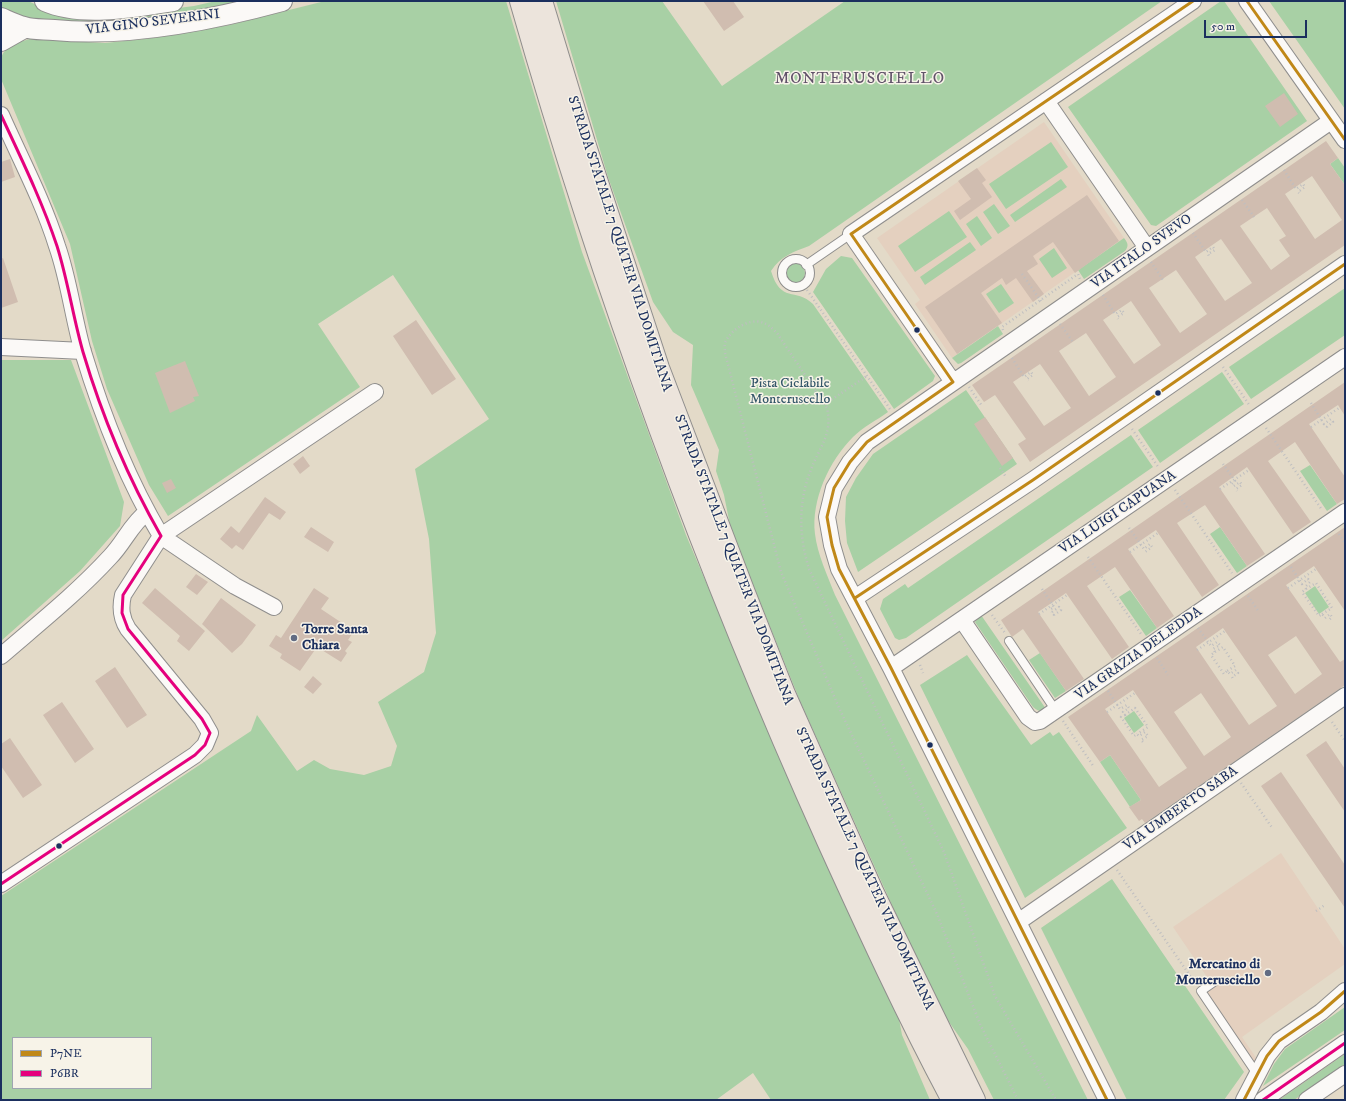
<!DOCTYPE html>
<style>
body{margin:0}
#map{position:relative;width:1346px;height:1101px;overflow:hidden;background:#e3dac8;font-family:"IM FELL DW Pica",serif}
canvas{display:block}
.frame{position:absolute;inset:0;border:2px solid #1b2f5e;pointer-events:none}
.legend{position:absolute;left:12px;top:1037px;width:140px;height:52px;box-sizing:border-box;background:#f7f3e8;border:1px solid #9fa5b1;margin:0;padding:5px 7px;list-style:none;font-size:12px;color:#1b2f5e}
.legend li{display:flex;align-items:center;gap:8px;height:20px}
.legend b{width:20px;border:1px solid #9fa5b1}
.scale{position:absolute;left:1204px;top:20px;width:103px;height:18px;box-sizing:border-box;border:2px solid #1b2f5e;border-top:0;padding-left:5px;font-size:12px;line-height:14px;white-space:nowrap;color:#1b2f5e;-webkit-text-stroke:3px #f7f3e8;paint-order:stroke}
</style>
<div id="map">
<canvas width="1346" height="1101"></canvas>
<div class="frame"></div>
<ul class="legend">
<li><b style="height:5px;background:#c08818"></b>P7NE</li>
<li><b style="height:5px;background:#e5007d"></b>P6BR</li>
</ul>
<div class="scale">50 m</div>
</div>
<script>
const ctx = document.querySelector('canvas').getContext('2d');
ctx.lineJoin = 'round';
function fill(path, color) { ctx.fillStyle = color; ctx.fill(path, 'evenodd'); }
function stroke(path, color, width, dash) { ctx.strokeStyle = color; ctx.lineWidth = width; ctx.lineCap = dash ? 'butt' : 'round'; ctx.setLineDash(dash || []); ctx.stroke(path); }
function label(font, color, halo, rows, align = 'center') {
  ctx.font = font + ' "IM FELL DW Pica",serif'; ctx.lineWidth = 3; ctx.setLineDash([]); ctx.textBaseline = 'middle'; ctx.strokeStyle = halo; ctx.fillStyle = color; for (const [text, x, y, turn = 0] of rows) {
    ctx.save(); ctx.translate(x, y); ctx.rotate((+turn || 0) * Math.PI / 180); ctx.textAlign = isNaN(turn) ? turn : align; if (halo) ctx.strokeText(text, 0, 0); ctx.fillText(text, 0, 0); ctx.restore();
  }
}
fill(new Path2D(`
 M1044,122L1124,238L952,358L915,304L920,300L877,238Z
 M1281,853L1345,949V964L1242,1037L1265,1071L1257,1091L1263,1100L1345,1043V1074L1307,1100H1237L1252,1074L1196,991L1209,980L1173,927Z`), '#e4d0bf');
fill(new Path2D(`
 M1,1H28L48,10L115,16L194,6L216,1H254L118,24L75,25L23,18L1,10Z
 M325,1H506L582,252L686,535L793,788L897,1008L902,1035L930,1100H771L753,1073L716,1100H1V896L251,731L257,715L297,771L314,760L330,769L364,775L391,766L397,746L378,702L424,672L436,633L429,539L415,469L489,419L393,275L318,324L360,387L168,516L149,485L107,389L92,341L70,244L1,79V57L4,52L9,47L19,42L30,39L105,43L144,39L229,25ZM13,1038H151V1088H13Z
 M556,1H662L722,86L845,1H1162L809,246C793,252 781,256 771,271C781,304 795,287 813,304L888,412C877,420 863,427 853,437C829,461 811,500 815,534C817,553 828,577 835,595L1088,1100H994L968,1049L937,1005L800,701L731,530L724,495L716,471L719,450L691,385L693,345L673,332L653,302L608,177Z
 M1221,1H1224L1307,121L1156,226L1151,225L1068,107Z
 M1269,1H1345V109Z
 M1051,142L1068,167L1006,209L989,184Z
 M1338,158L1345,168V185L1330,164Z
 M1061,179L1067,187L1015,222L1010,215Z
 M994,204L1010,226L998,234L983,212Z
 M949,211L967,237L915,272L898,246Z
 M977,216L992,238L981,246L966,224Z
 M1124,238C1128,243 1129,246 1125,251L1084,279L1078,270Z
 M970,242L976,250L925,285L920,277Z
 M1054,248L1067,268L1052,278L1039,259Z
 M841,256L852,258L935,376L933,381L894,409L813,292L826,269Z
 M785 273a10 10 0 1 1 20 0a10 10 0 1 1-20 0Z
 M1001,284L1014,303L999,313L986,294Z
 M1345,288V335L1251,399L1229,367Z
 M998,326L1003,334L961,363L958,364L952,358Z
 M1,360H71L124,502L120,526L80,571L1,641Z
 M1222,372L1244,404L1160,463L1138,430Z
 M966,390L1017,464L858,572L847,543L845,521L846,497L856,478L873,454Z
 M1131,435L1153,467L906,638L899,640L895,638L880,609L883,599L905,584L908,588Z
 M1310,465L1337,504L1327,511L1300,471Z
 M1220,527L1247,566L1237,573L1210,534Z
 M1315,586L1329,607L1319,614L1305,593Z
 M1130,590L1157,628L1146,636L1119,597Z
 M981,615L1046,709C1041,713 1038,711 1033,707L975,622Z
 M1040,653L1066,691L1055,698L1029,660Z
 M967,655L1031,745L1050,732L1053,736L1059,732L1127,828L1025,898L920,685Z
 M1134,711L1144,725L1134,733L1124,718Z
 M1110,755L1141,800L1130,807L1100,762Z
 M1112,879L1244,1072L1224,1100H1127L1041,928Z
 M1345,1007V1030L1263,1086L1274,1064L1285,1049Z
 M1345,1054V1064L1294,1100H1279Z`), '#a8d0a5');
fill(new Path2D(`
 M703,1H733L744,17L724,31Z
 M1284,93L1298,114L1280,127L1265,106Z
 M1326,141L1338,158L1330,164L1345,185V245L1030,462L1018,444L1026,439L995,395L984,402L972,385ZM1312,176L1342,220L1315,239L1285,194ZM1267,208L1286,236L1279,240L1290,256L1271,270L1240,226ZM1221,239L1252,283L1225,301L1195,257ZM1176,270L1207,314L1180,333L1149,288ZM1131,301L1161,345L1134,364L1103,320ZM1086,333L1116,377L1089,396L1059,351ZM1040,364L1071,408L1044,426L1013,382Z
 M10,159L15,177L1,182V162Z
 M977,168L986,180L982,183L992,197L960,220L954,211L971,199L958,181Z
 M1087,195L1119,241L1075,273L1053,242L1033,256L1038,264L1027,271L1044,294L1033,302L1016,278L1006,285L1002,278L981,293L1002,323L957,354L925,307Z
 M3,258L18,302L1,308V259Z
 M416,320L456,379L432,395L393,336Z
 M185,361L199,396L193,397L195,401L170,413L155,373Z
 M1345,382V416L1338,405L1309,424L1345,477V499L1337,504L1295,442L1268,461L1311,522L1293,534L1247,467L1219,487L1265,554L1247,566L1205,505L1177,523L1219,585L1202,597L1156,530L1137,543L1128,549L1174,616L1157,628L1115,567L1087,586L1129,647L1112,659L1066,593L1047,606L1038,612L1084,679L1066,691L1023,629L1012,637L1001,620Z
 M985,417L1013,458L1002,466L974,424Z
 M303,456L310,466L300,474L293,464Z
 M171,479L176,488L167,493L162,483Z
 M265,497L286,512L280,520L269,513L243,550L236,545L232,549L220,539L231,526L239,533Z
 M311,527L334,542L328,552L304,537Z
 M1345,527V611L1314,566L1286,585L1340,662L1345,659V685L1145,823L1142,819L1139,821L1129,807L1141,800L1110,755L1100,762L1068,717ZM1223,628L1277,706L1249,725L1196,647ZM1296,636L1322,674L1295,694L1268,655ZM1133,690L1187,768L1159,787L1105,709ZM1201,693L1231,737L1204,756L1174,712Z
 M196,574L208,582L197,595L186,587Z
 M155,588L205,631L189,651L177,641L180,636L142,603Z
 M314,588L329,598L321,609L354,631L348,640L352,642L345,651L347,653L341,662L317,647L300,671L280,658L282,654L269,646L276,635L281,638Z
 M221,598L256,625L242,644L232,653L202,624Z
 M115,667L147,715L127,728L95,681Z
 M313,676L322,684L313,694L304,687Z
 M62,702L94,749L75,763L43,715Z
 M10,738L42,785L23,798L1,766V744Z
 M1326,741L1345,769V812L1306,755Z
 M1281,772L1345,865V908L1261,786Z`), '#d0bdb0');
const service = new Path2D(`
 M782 273a14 14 0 1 1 28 0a14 14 0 1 1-28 0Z
 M806,265L851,234
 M1009,641L1056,711
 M1214,982L1201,991L1257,1074`);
const minor = new Path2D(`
 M1247,1L1345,140
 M1046,101L1147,248
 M1,115C20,158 43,201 57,246C69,280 73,317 83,352C102,415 127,479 161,536L123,595C120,608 121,618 128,629L202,719L210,733L205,745L195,755L1,884
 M1,347L83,351
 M953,382L851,234L1193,1
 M855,598L1033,480L1345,264
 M274,607L235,586L161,536L375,392
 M962,620L1028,717L1035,722L1040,721L1345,512
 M1,656C38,624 77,593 110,557C124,543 131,524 147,512
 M891,668L1345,357
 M1018,922L1345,696
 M1107,1100L891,668L839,569L832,545L827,517L834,488L850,462L867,442L1331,121
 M1244,1100L1267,1056L1279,1041L1321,1012L1345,991
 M1263,1100L1345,1043
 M1307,1100L1345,1074`);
const tertiary = new Path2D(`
 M45,1C81,17 135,7 173,1
 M1,18C8,21 16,25 24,27C33,30 44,29 54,30C126,37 212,20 282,1
 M1,41L24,28`);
const trunk = new Path2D(`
 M521,1C603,288 706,570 829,843C868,929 908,1016 953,1100
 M541,1L584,143L658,368L744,593L784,694L872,891L974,1100`);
stroke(service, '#8f8e8d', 10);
stroke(minor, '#8f8e8d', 18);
stroke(tertiary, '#8f8e8d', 22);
stroke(trunk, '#8f8e8d', 24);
stroke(new Path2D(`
 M1284,170L1296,189L1303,184L1305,187L1298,192L1299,193
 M1242,200L1254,217
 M1193,233L1206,252L1213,247L1215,250L1208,254L1209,256
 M1151,262L1163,280
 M1022,274L1041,301
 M807,290L890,409
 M1103,295L1115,314L1122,310L1124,313L1117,317L1118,319
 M1060,324L1073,342
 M1003,330L1002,327L1078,274L1080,279
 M1012,358L1024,377L1031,372L1033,375L1027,379L1028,381
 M1223,367L1250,406
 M969,387L982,406
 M1311,403L1324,424L1331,419L1333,422L1327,427L1328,429
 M825,404L867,376
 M1311,427L1339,408
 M1266,428L1322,510
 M1132,429L1159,468
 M1223,464L1235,481L1232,484L1234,486
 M1000,468L1006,477
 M1234,486L1240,482L1242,485L1236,489L1237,491
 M1220,489L1249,470
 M1175,490L1232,573
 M1129,528L1144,549L1150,544L1152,547L1145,552L1146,553
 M1339,534L1345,543
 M1130,552L1158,533
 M1088,557L1141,634
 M1291,567L1302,584L1308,579L1310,582L1305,587L1306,589L1302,592L1319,616L1322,614L1325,618L1330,614L1332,617L1328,621
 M1288,588L1316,569
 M1042,589L1054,607L1051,609L1052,612
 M1306,589L1316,583L1332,608L1322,614
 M1248,596L1259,612
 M1052,612L1059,607L1061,610L1054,615L1055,616
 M1039,614L1067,595
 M992,615L1005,633
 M1198,628L1211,646L1217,642L1220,645L1213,649L1215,652L1211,655L1224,674L1227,671L1230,674L1236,670L1238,673L1232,677L1233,679
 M1197,650L1225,631
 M1215,652L1223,647L1235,666L1227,671
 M1157,658L1168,675
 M920,665L923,673
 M1108,691L1120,709L1127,705L1129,708L1123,712L1125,715L1121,717L1134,736L1137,734L1139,736L1145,732L1148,736L1141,740L1143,742
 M1107,712L1135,693
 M1125,715L1135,708L1148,727L1137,734
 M1063,721L1094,767
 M1332,722L1345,741
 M1241,783L1273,829
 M1117,870L1195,983
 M1316,911L1325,905
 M1018,1100L980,1024L937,914L840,710L781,572L725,353C725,349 724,344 726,341C732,329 748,319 761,322C768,324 772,328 777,333L827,408C833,435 819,447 810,472C798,504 799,536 809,569L944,852L995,996L1056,1100`), '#bebec0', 2.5, [1, 3]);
stroke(service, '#fbf9f7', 8);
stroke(minor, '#fbf9f7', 16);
stroke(tertiary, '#fbf9f7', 20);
stroke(trunk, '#ece4dc', 22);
stroke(new Path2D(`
 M1247,1L1345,140
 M855,598L1033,480L1345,264
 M1107,1100L891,668L839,569L832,545L827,517L834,488L850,462L867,442L953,382L851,234L1193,1
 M1244,1100L1267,1056L1279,1041L1321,1012L1345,991`), '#c08818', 3);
stroke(new Path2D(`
 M1,115C21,158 42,201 57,246C68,281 73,317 83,352C102,416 128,478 161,536L123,595L122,613L128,629L202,719L210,733L205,745L195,755L1,884
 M1263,1100L1345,1043`), '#e5007d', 3);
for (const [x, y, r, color] of [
 [917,330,3.5,"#1b2f5e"],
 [1158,393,3.5,"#1b2f5e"],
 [294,638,4,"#616b83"],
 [930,745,3.5,"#1b2f5e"],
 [59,846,3.5,"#1b2f5e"],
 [1268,973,4,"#616b83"]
]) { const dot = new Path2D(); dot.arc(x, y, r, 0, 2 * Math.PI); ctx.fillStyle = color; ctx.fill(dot); stroke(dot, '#f7f3e8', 1.5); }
label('14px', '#1b2f5e', '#f7f3e8', [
 ["VIA GINO SEVERINI",153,23,-7],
 ["STRADA STATALE 7 QUATER VIA DOMITIANA",619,244,72],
 ["VIA ITALO SVEVO",1142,252,-35],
 ["VIA LUIGI CAPUANA",1118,513,-34],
 ["STRADA STATALE 7 QUATER VIA DOMITIANA",733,560,69],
 ["VIA GRAZIA DELEDDA",1139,654,-35],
 ["VIA UMBERTO SABA",1181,809,-35],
 ["STRADA STATALE 7 QUATER VIA DOMITIANA",864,869,65]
]);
label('14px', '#325568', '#f7f3e8', [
 ["Pista Ciclabile",790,384],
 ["Monteruscello",790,400]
]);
label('bold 14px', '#1b2f5e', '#f7f3e8', [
 ["Torre Santa",302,630],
 ["Chiara",302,646],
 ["Mercatino di",1260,965,"right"],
 ["Monterusciello",1260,981,"right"]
], 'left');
ctx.letterSpacing = '1px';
label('16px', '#605269', '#f7f3e8', [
 ["MONTERUSCIELLO",860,80]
]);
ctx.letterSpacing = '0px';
</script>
